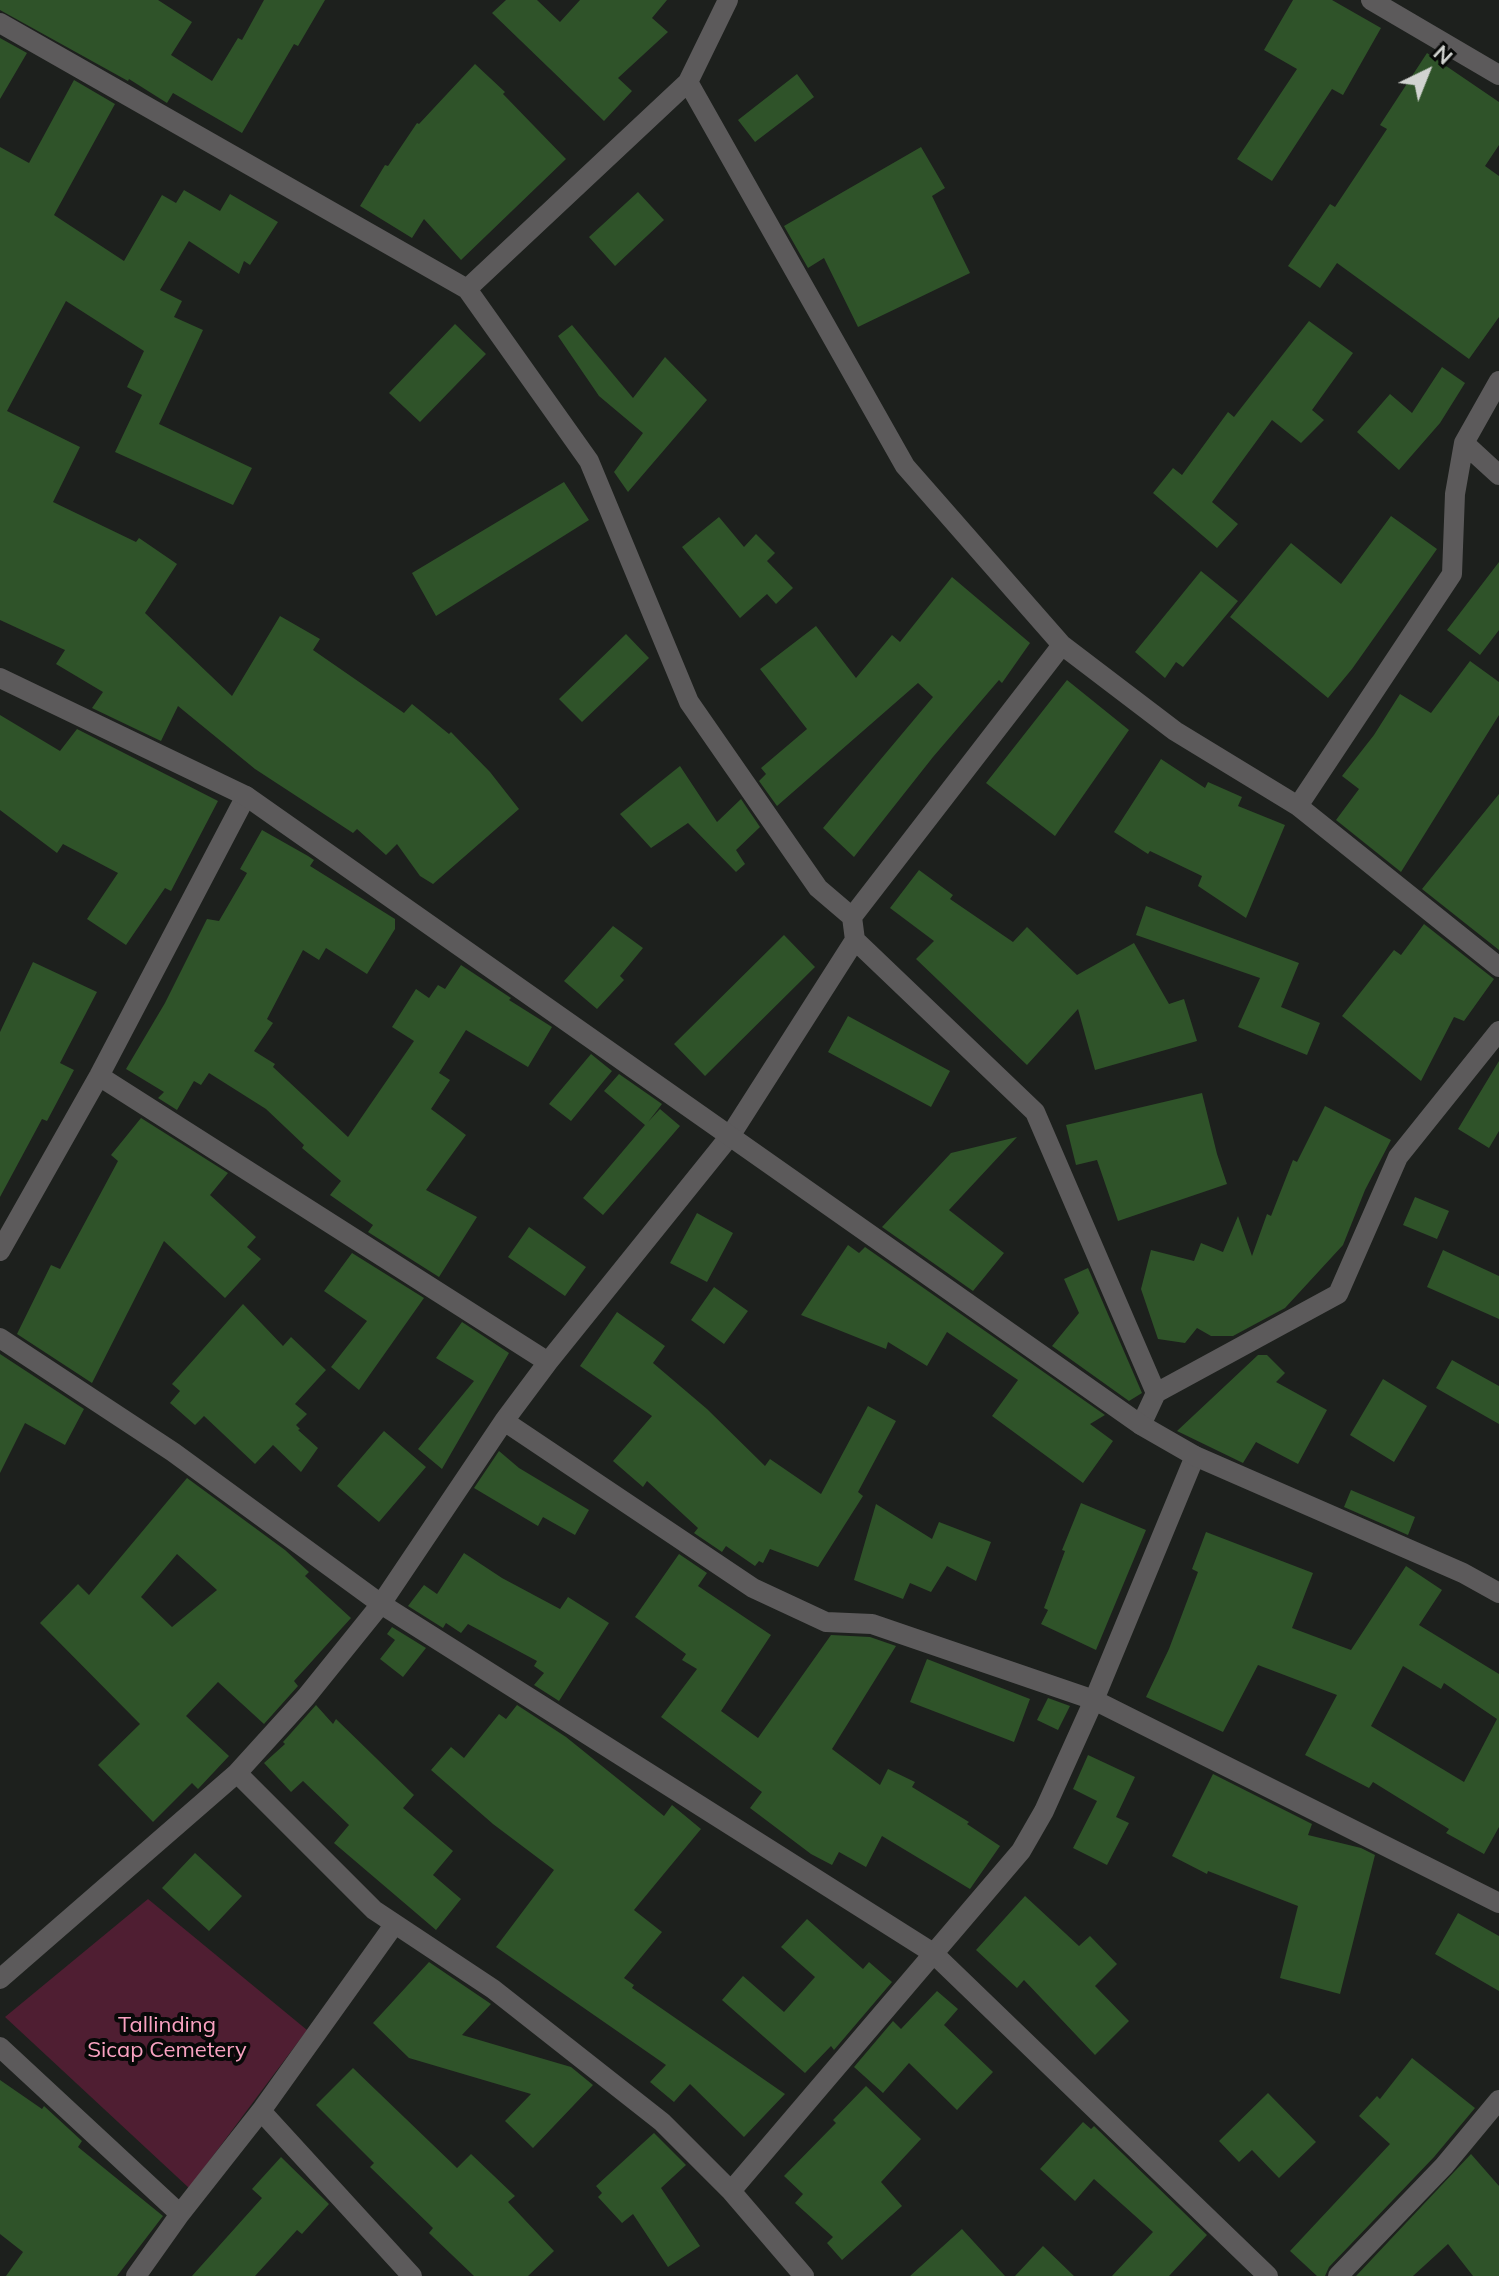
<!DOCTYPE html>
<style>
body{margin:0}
#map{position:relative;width:1499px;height:2276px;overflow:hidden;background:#1d201d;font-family:Mulish,sans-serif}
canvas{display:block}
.north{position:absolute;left:1387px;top:32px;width:80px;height:80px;-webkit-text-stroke:6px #080908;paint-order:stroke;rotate:43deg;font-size:22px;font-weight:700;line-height:32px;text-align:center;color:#d1d3d0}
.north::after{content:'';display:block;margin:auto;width:28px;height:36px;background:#d1d3d0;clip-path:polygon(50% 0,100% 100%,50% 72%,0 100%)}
</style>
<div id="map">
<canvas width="1499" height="2276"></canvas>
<div class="north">N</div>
</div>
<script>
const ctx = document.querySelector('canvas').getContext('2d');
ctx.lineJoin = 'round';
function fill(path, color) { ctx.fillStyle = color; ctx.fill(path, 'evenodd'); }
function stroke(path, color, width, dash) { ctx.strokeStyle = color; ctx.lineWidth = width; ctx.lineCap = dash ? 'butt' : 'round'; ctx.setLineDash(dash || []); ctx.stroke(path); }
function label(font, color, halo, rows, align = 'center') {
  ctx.font = font + ' Mulish,sans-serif'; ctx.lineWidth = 8; ctx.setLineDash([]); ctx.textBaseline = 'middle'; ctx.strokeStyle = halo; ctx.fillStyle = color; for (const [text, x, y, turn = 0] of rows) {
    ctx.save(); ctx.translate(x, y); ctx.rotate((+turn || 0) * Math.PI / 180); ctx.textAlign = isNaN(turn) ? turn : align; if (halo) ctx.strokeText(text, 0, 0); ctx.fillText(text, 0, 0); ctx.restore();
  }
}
fill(new Path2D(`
 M148,1899L307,2030L189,2188L5,2017Z`), '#4f1e32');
fill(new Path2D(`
 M0,0H158L192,22L171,55L212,81L238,38L242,40L264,0H325L298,46L294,44L242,133L173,93L167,103L129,79L128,81L0,10Z
 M506,0H537L560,22L580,0H667L652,18L668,32L618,78L632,91L604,121L492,13Z
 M1293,0H1332L1381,28L1343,95L1332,89L1272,181L1237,159L1297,69L1264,50Z
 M0,38L27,53L0,99Z
 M1427,53L1499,102V145L1485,166L1499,176V317L1469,359L1337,263L1320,288L1288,266L1330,204L1335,207L1387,129L1380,125Z
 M475,64L505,92L503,94L566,159L461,260L424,219L412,238L360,206L385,165L388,166L417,123L419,124Z
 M797,74L814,97L755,142L738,120Z
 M74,80L115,104L54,215L124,261L162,195L176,203L184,190L220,211L230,194L278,222L250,265L244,261L239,274L189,241L160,290L182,301L174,317L203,330L159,424L252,468L233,505L115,452L142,395L127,387L144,351L66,301L7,411L80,447L53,502L136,542L139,538L177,564L145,613L232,696L280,616L320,639L313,650L404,713L412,704L449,734L451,732L490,772L519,809L433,884L420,876L397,844L386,855L357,829L353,833L255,769L178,706L161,741L92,708L103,692L56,664L65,650L0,620V147L29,163Z
 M921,147L945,188L932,196L970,273L858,327L824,258L808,268L784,226Z
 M638,192L664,220L615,266L589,237Z
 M1309,321L1353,353L1312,410L1324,420L1301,443L1272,420L1212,502L1238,524L1217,548L1153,493L1173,468L1182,475L1228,412L1234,417Z
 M455,324L486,354L420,422L389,393Z
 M572,325L633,398L665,357L707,400L628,492L614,472L643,433L599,396L558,336Z
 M1442,367L1465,383L1440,423L1399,470L1357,432L1390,394L1412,413Z
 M564,482L589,520L436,616L412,573Z
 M1391,516L1437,549L1352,669L1328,698L1230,617L1291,543L1341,584Z
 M719,517L744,547L756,534L775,553L767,561L793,588L776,604L767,594L740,618L682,547Z
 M1499,562V630L1480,655L1447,630Z
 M1201,571L1238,601L1183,667L1176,662L1165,678L1135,652Z
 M952,577L1030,643L1002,683L999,680L933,757L854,857L823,828L933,697L918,683L777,806L759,781L766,774L761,768L807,729L760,669L816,626L856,678L892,635L900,642Z
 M626,634L649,658L582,722L559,699Z
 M1470,661L1499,682V715L1401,872L1336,820L1359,789L1342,776L1374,735L1400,694L1431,713Z
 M1067,680L1129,730L1055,836L986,783Z
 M0,715L60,751L77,729L218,801L171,891L165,888L126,945L87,919L118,873L63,844L57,853L0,810Z
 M1161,759L1205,788L1208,782L1242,797L1238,806L1285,825L1246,918L1198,886L1202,876L1150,851L1148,854L1114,832Z
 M680,766L717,822L741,799L760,827L736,850L745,864L736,872L688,823L651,848L620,814Z
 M1499,794V950L1422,889Z
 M262,830L308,856L314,860L310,866L395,919V929L367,974L326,948L319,960L303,950L267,1019L273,1023L254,1051L275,1064L273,1067L348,1137L414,1041L392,1027L416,989L429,998L438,985L445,989L461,965L511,998L509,1000L552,1027L528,1067L466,1030L439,1073L450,1080L431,1109L466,1135L426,1190L477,1217L439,1277L368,1232L373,1225L330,1195L341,1181L302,1148L304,1145L266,1109L209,1073L201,1085L194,1081L177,1110L158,1098L164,1092L126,1069L165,1003L207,919L219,921L247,873L240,869Z
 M919,870L953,895L950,899L1013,942L1027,927L1077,975L1134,943L1169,1004L1184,999L1197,1041L1095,1070L1078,1009L1027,1065L916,959L934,941L890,908Z
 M1146,906L1299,963L1281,1007L1320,1023L1307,1055L1238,1027L1260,978L1136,935Z
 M1424,924L1494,979L1464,1021L1454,1017L1421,1081L1342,1016L1394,950L1401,955Z
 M613,926L643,948L620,976L624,980L597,1009L564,981Z
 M784,935L815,967L705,1076L674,1044Z
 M33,962L97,992L60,1063L74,1070L47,1121L42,1119L0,1197V1032Z
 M848,1016L950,1071L931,1107L828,1052Z
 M591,1054L612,1071L571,1121L549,1104Z
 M1499,1061V1131L1489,1148L1458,1129Z
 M619,1074L662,1104L648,1122L660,1109L680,1126L603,1215L583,1198L645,1125L604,1091Z
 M1202,1093L1217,1154L1227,1184L1118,1221L1097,1160L1076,1165L1066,1125Z
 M1325,1106L1391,1140L1365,1190L1343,1245L1285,1308L1233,1336H1211L1197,1328L1185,1343L1158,1339L1141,1289L1151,1250L1194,1261L1201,1243L1223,1252L1238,1216L1252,1256L1267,1214L1271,1216L1293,1160L1297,1162Z
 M141,1118L228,1173L210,1195L256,1237L247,1247L261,1259L225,1298L164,1241L92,1383L17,1334L51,1265L60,1269L118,1161L111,1155Z
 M1017,1137L949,1210L1004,1253L973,1291L882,1227L951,1153Z
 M1415,1197L1449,1211L1437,1239L1403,1225Z
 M697,1213L733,1233L707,1282L670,1263Z
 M529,1227L586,1267L565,1296L508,1257Z
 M848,1245L859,1253L865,1247L1105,1415L1090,1424L1113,1441L1083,1483L992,1416L1018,1380L947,1332L927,1366L888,1342L886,1349L801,1315Z
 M1443,1250L1499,1276V1319L1427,1287Z
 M352,1253L424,1298L359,1390L331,1367L367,1321L324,1291Z
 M1088,1268L1142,1393L1129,1401L1052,1346L1079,1313L1064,1279Z
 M714,1287L748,1311L724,1344L691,1320Z
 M243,1304L283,1346L291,1337L326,1370L295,1404L307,1414L296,1425L300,1429L298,1430L318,1448L301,1472L273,1445L255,1464L204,1416L195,1425L170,1403L180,1391L172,1384Z
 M617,1312L665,1346L653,1363L707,1409L765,1466L770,1459L821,1494L868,1406L896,1421L858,1492L863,1496L818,1567L770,1549L763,1563L759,1561L755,1566L726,1546L722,1552L694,1533L698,1528L647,1481L643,1487L613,1461L652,1416L580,1366Z
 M462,1322L509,1353L442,1469L418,1449L474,1381L436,1358Z
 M0,1354L84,1409L65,1445L25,1423L0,1473Z
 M1258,1355H1267L1285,1373L1276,1382L1327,1410L1298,1464L1256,1442L1243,1463L1177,1431Z
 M1452,1360L1499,1386V1424L1436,1388Z
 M1383,1379L1427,1406L1394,1462L1350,1435Z
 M384,1431L426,1467L379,1522L337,1486Z
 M499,1451L519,1468L589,1510L575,1535L543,1517L538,1526L474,1488Z
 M187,1478L285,1550L309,1572L305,1576L351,1618L294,1681L298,1686L264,1724L218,1682L186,1716L229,1756L198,1789L192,1783L153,1822L98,1765L140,1724L40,1623L78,1584L89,1595ZM177,1554L217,1590L172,1627L141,1597Z
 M1351,1490L1415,1517L1408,1535L1344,1507Z
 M1081,1503L1146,1530L1096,1650L1041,1624L1048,1610L1044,1608L1065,1551L1062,1550Z
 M876,1504L932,1539L939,1522L991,1542L976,1581L947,1566L931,1592L910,1583L903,1599L854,1580Z
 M1206,1532L1313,1573L1292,1628L1351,1650L1406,1566L1442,1590L1419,1625L1499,1674V1827L1484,1854L1446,1833L1449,1829L1373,1782L1369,1788L1305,1755L1337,1695L1258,1665L1223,1732L1146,1697L1169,1649L1198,1572L1192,1569ZM1403,1666L1441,1689L1444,1683L1497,1719L1464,1782L1371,1726Z
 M464,1553L502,1578L560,1609L568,1597L609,1623L559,1701L534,1685L544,1673L534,1666L537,1661L468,1624L461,1633L446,1623L443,1628L408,1606L424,1585L437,1594Z
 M679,1554L707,1573L698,1586L771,1635L721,1711L758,1738L831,1635L870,1637L896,1646L832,1749L880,1785L888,1769L915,1782L912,1787L969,1822L967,1824L1000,1846L970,1889L882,1836L866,1867L839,1852L832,1865L811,1854L750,1808L762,1792L661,1717L697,1669L682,1660L686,1654L635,1617Z
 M392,1627L426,1648L403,1677L380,1659L395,1640L387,1634Z
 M927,1659L1030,1699L1014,1742L910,1702Z
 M1048,1698L1070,1706L1058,1730L1037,1720Z
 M316,1705L333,1724L336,1719L414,1795L403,1808L453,1851L433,1875L461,1899L436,1930L334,1843L349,1825L303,1781L291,1792L264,1763L285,1744L283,1742Z
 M517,1705L566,1737L664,1816L672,1805L701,1829L634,1910L662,1932L624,1978L634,1985L632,1988L785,2094L744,2137L690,2084L674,2102L650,2082L666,2065L496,1947L554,1870L493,1824L431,1770L451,1747L464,1758L499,1714L506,1719Z
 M1088,1755L1135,1777L1116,1817L1129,1823L1107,1865L1073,1848L1097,1801L1073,1789Z
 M1213,1774L1312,1824L1308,1835L1361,1848L1375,1855L1340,1994L1280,1978L1298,1906L1208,1871L1207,1874L1172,1856Z
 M195,1853L242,1896L209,1931L162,1888Z
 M1025,1896L1079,1946L1090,1936L1117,1964L1095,1986L1129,2021L1095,2055L1024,1980L1017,1988L976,1950Z
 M1458,1913L1499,1936V1991L1435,1954Z
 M807,1919L863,1969L869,1962L892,1982L834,2050L831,2046L805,2073L722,2000L743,1976L784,2012L815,1977L781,1947Z
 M429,1962L491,2004L462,2035L571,2067L593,2085L533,2148L505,2121L531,2094L409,2058L373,2023Z
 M937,1991L958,2009L944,2025L993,2072L957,2110L909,2063L883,2093L854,2067L893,2021L901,2029Z
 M1412,2058L1475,2108L1434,2157L1329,2267L1325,2276H1317L1290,2251L1390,2144L1359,2116L1377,2096L1380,2099Z
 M353,2068L457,2168L471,2154L515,2196L508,2202L554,2251L528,2276H474L429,2233L433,2228L370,2167L374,2163L316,2105Z
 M0,2080L42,2109L44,2106L82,2141L78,2147L163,2216L117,2276H6L23,2252L0,2234Z
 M866,2086L921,2139L881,2182L902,2206L842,2260L827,2243L833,2237L795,2203L803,2194L784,2176L836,2123L833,2120Z
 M1268,2093L1316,2142L1279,2178L1252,2150L1239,2162L1219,2141Z
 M1083,2122L1091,2129L1094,2126L1207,2235L1169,2276H1112L1153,2232L1094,2179L1075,2201L1040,2169Z
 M654,2133L686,2165L661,2188L700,2246L668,2267L633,2214L622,2223L598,2197L602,2193L596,2186Z
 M1471,2154L1499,2186V2276H1473L1448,2244L1413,2276H1356Z
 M281,2157L329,2204L302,2234L297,2230L255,2276H192L262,2198L252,2189Z
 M962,2229L1005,2276H910Z
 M1043,2246L1074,2276H1015Z`), '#2f5329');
stroke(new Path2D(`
 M1371,0L1499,75
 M0,23L467,289L589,461L689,702L818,888L852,917L855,940L1035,1112L1156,1393
 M688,82L905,466L1062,645L1175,731L1298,806L1499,967
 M467,289L688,82L728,0
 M1464,443L1499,475
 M1298,806L1452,574L1455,494L1464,443L1499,381
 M852,917L1062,645
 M99,1076L548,1362
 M0,1251L99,1076L246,796
 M0,1338L173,1452L381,1604L933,1953L1268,2276
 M504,1421L753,1588L826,1622L872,1624L1094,1700L1499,1903
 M1141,1425L1156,1393L1338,1294L1398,1157L1499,1031
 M237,1773L374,1910L493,1989L662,2122L731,2191L804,2276
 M0,1979L237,1773L306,1697L381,1604L504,1421L548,1362L730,1136L855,940
 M0,2047L180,2214
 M261,2111L412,2276
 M731,2191L1021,1851L1044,1811L1094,1700L1195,1456
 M136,2276L180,2214L261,2111L394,1925
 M1338,2276L1444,2166L1499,2100`), '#5c5a5b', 20);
stroke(new Path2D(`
 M0,678L246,796L1141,1425L1195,1456L1463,1573L1499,1593`), '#5c5a5b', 20);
label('22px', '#f9a2c1', '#080908', [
 ["Tallinding",167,2025],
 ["Sicap Cemetery",167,2050]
]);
</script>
